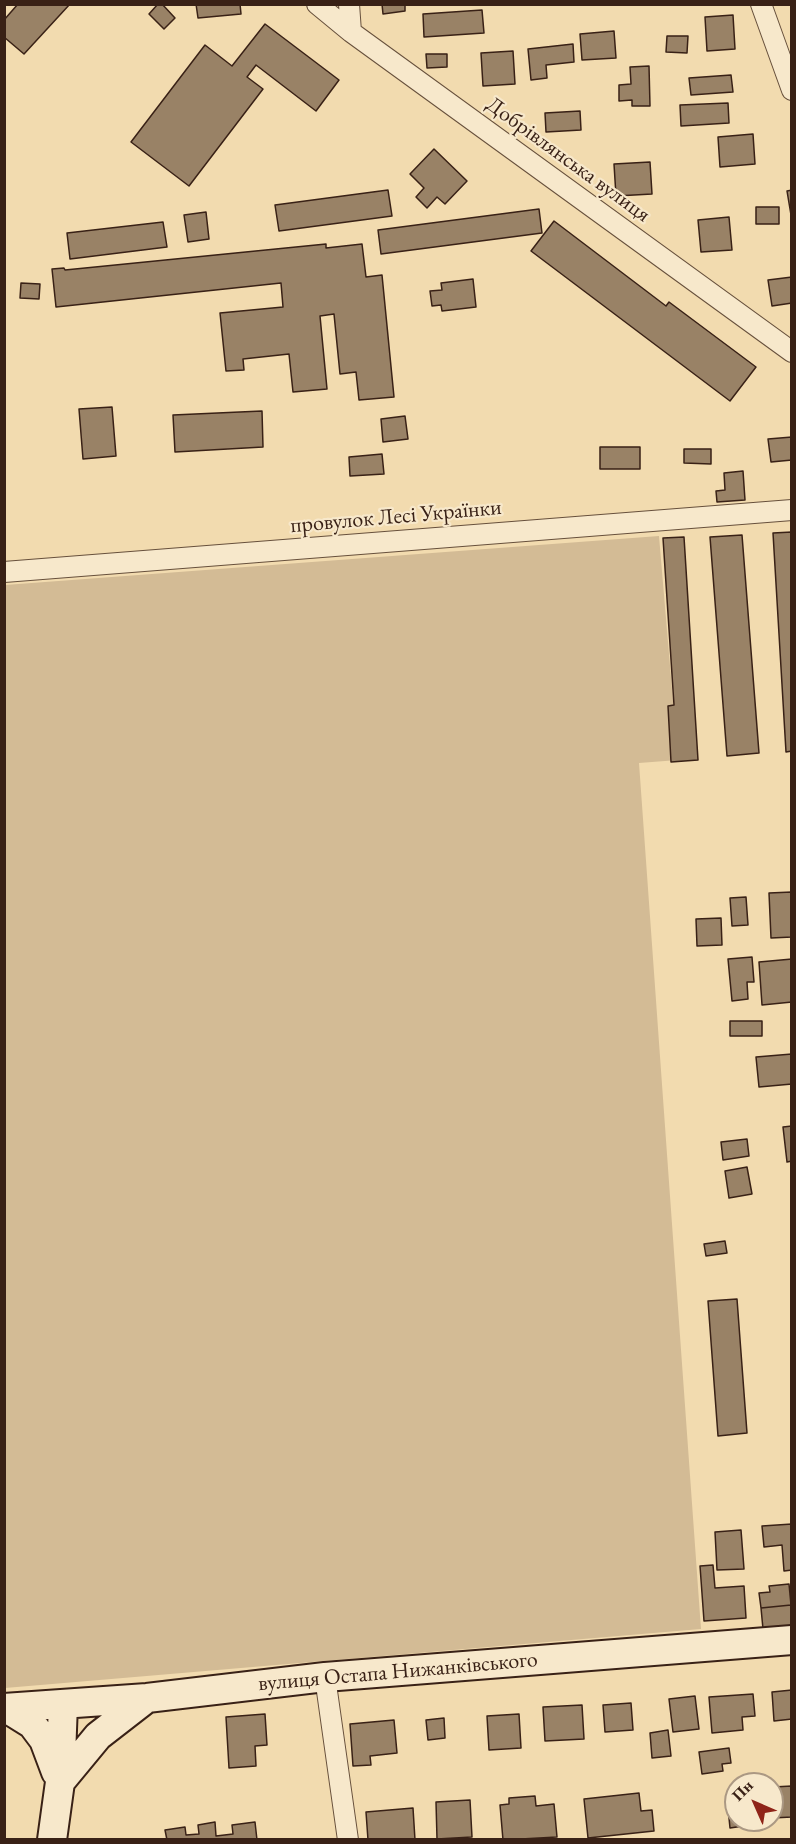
<!DOCTYPE html>
<meta charset="utf-8">
<style>
body{margin:0}
#map{position:relative;width:796px;height:1844px;overflow:hidden;background:#f2dbaf;font-family:"EB Garamond",serif}
canvas{display:block}
.frame{position:absolute;inset:0;border:6px solid #392116;pointer-events:none}
.north{position:absolute;left:724px;top:1772px;width:60px;height:60px;box-sizing:border-box;background:#f7e8cb;border:2px solid #ab9883;border-radius:50%;rotate:315deg;font-size:16px;font-weight:700;line-height:24px;text-align:center;color:#392116}
.north::after{content:'';display:block;margin:auto;width:21px;height:27px;background:#8f2418;clip-path:polygon(50% 0,100% 100%,50% 72%,0 100%)}
</style>
<div id="map">
<canvas width="796" height="1844"></canvas>
<div class="frame"></div>
<div class="north">Пн</div>
</div>
<script>
const ctx = document.querySelector('canvas').getContext('2d');
ctx.lineJoin = 'round';
function fill(path, color) { ctx.fillStyle = color; ctx.fill(path, 'evenodd'); }
function stroke(path, color, width, dash) { ctx.strokeStyle = color; ctx.lineWidth = width; ctx.lineCap = dash ? 'butt' : 'round'; ctx.setLineDash(dash || []); ctx.stroke(path); }
function label(font, color, halo, rows, align = 'center') {
  ctx.font = font + ' "EB Garamond",serif'; ctx.lineWidth = 4.5; ctx.setLineDash([]); ctx.textBaseline = 'middle'; ctx.strokeStyle = halo; ctx.fillStyle = color; for (const [text, x, y, turn = 0] of rows) {
    ctx.save(); ctx.translate(x, y); ctx.rotate((+turn || 0) * Math.PI / 180); ctx.textAlign = isNaN(turn) ? turn : align; if (halo) ctx.strokeText(text, 0, 0); ctx.fillText(text, 0, 0); ctx.restore();
  }
}
fill(new Path2D(`
 M659,536L678,760L639,763L701,1629L5,1688V585Z`), '#d3bb95');
const building = new Path2D(`
 M18,4H70L24,54L4,37V20Z
 M158,4H162L175,18L164,29L149,14Z
 M196,4H240L241,14L198,18Z
 M382,4H405V11L383,14Z
 M482,10L484,33L424,37L423,14Z
 M733,15L735,49L707,51L705,17Z
 M265,24L339,80L316,111L256,65L247,77L263,89L189,186L131,142L205,45L232,66Z
 M614,31L616,58L582,60L580,34Z
 M667,36H688L687,53L666,52Z
 M573,44L574,62L546,65L547,78L531,80L528,49Z
 M513,51L515,84L483,86L481,53Z
 M426,54H447V67L427,68Z
 M649,66L650,106H632V100L619,101V85L631,84L630,67Z
 M731,75L733,92L691,95L689,78Z
 M728,103L729,123L681,126L680,105Z
 M580,111L581,130L546,132L545,113Z
 M753,134L755,164L720,167L718,137Z
 M434,149L467,181L445,204L437,197L427,208L416,197L424,188L410,174Z
 M650,162L652,194L616,196L614,164Z
 M388,190L392,216L279,231L275,205Z
 M792,190V215H791L787,191Z
 M756,207H779V224H756Z
 M539,209L542,233L381,254L378,230Z
 M206,212L209,239L188,242L184,215Z
 M729,217L732,250L701,252L698,220Z
 M554,221L666,306L669,302L756,367L730,401L531,251Z
 M163,222L167,247L70,259L67,233Z
 M326,244V248L362,244L366,277L382,275L394,397L359,400L356,372L340,374L334,314L320,316L327,389L293,392L289,354L243,359L244,370L226,371L220,313L283,307L281,283L56,307L52,269L64,268L65,270Z
 M792,277V303L772,306L768,280Z
 M473,279L476,307L442,311L441,305L432,306L430,291L442,290L441,283Z
 M21,283L40,284L39,299L20,298Z
 M112,407L116,456L83,459L79,409Z
 M262,411L263,447L175,452L173,415Z
 M405,416L408,439L383,442L381,419Z
 M792,437V460L771,462L768,439Z
 M600,447H640V469H600Z
 M684,449H711V464L684,463Z
 M382,454L384,474L350,476L349,457Z
 M743,471L745,500L717,502L716,491L725,490L724,473Z
 M792,532V751L786,752L773,533Z
 M742,535L759,753L727,756L710,537Z
 M684,537L698,760L671,762L668,706L674,705L663,538Z
 M792,892V937L771,938L769,893Z
 M746,897L748,925L732,926L730,898Z
 M721,918L722,945L697,946L696,919Z
 M752,957L754,982H747L748,999L732,1001L728,959Z
 M792,959V1002L762,1005L759,962Z
 M730,1021H762V1036H730Z
 M792,1054V1084L759,1087L756,1057Z
 M792,1126V1161L787,1162L783,1127Z
 M747,1139L749,1156L723,1160L721,1142Z
 M747,1167L752,1194L729,1198L725,1171Z
 M725,1241L727,1253L706,1256L704,1244Z
 M737,1299L747,1433L718,1436L708,1301Z
 M792,1524V1570L784,1571L782,1545L764,1547L762,1526Z
 M741,1530L744,1569L717,1570L715,1532Z
 M713,1565L715,1588L744,1586L746,1618L704,1621L700,1566Z
 M789,1584L791,1605L761,1608L759,1593L770,1592L769,1586Z
 M791,1605L792,1626L763,1629L761,1608Z
 M792,1690V1719L774,1721L772,1692Z
 M753,1694L755,1716L742,1717L743,1730L712,1733L709,1697Z
 M695,1696L699,1729L673,1732L669,1699Z
 M631,1703L633,1730L605,1732L603,1705Z
 M582,1705L584,1739L545,1741L543,1707Z
 M265,1714L267,1745L255,1746L256,1766L229,1768L226,1717Z
 M519,1714L521,1748L489,1750L487,1716Z
 M444,1718L445,1738L428,1740L426,1720Z
 M394,1720L397,1753L370,1756L371,1765L353,1766L350,1724Z
 M668,1730L671,1756L652,1758L650,1733Z
 M729,1748L731,1763L722,1764L723,1771L702,1774L699,1752Z
 M792,1786V1817L772,1818L773,1787Z
 M639,1793L641,1811L652,1810L654,1831L588,1838L584,1799Z
 M535,1796L536,1806L554,1804L557,1837L503,1840L500,1805L509,1804V1798Z
 M736,1797V1820H757V1824L730,1828L727,1798Z
 M470,1800L472,1837L437,1839L436,1802Z
 M413,1808L415,1840H368L366,1812Z
 M215,1822L216,1836L233,1834L232,1825L255,1822L257,1840H167L165,1830L185,1827L186,1835L199,1834L198,1825Z`);
fill(building, '#998266');
stroke(building, '#392116', 1.5);
const street = new Path2D(`
 M317,4L351,32L792,352
 M349,4L351,32
 M761,4L792,90
 M4,572L792,510
 M325,1677L348,1840`);
const secondary = new Path2D(`
 M4,1708L147,1698L325,1677L792,1640
 M6,1708L32,1724L44,1740L56,1772
 M60,1782L98,1736L147,1698
 M52,1840L60,1782L63,1704`);
stroke(street, '#67503c', 22);
stroke(secondary, '#392116', 32);
stroke(street, '#f7e8cb', 20);
stroke(secondary, '#f7e8cb', 28);
label('22px', '#392116', '#f7e8cb', [
 ["Добрівлянська вулиця",568,160,36],
 ["провулок Лесі Українки",396,517,-5],
 ["вулиця Остапа Нижанківського",398,1672,-5]
]);
</script>
